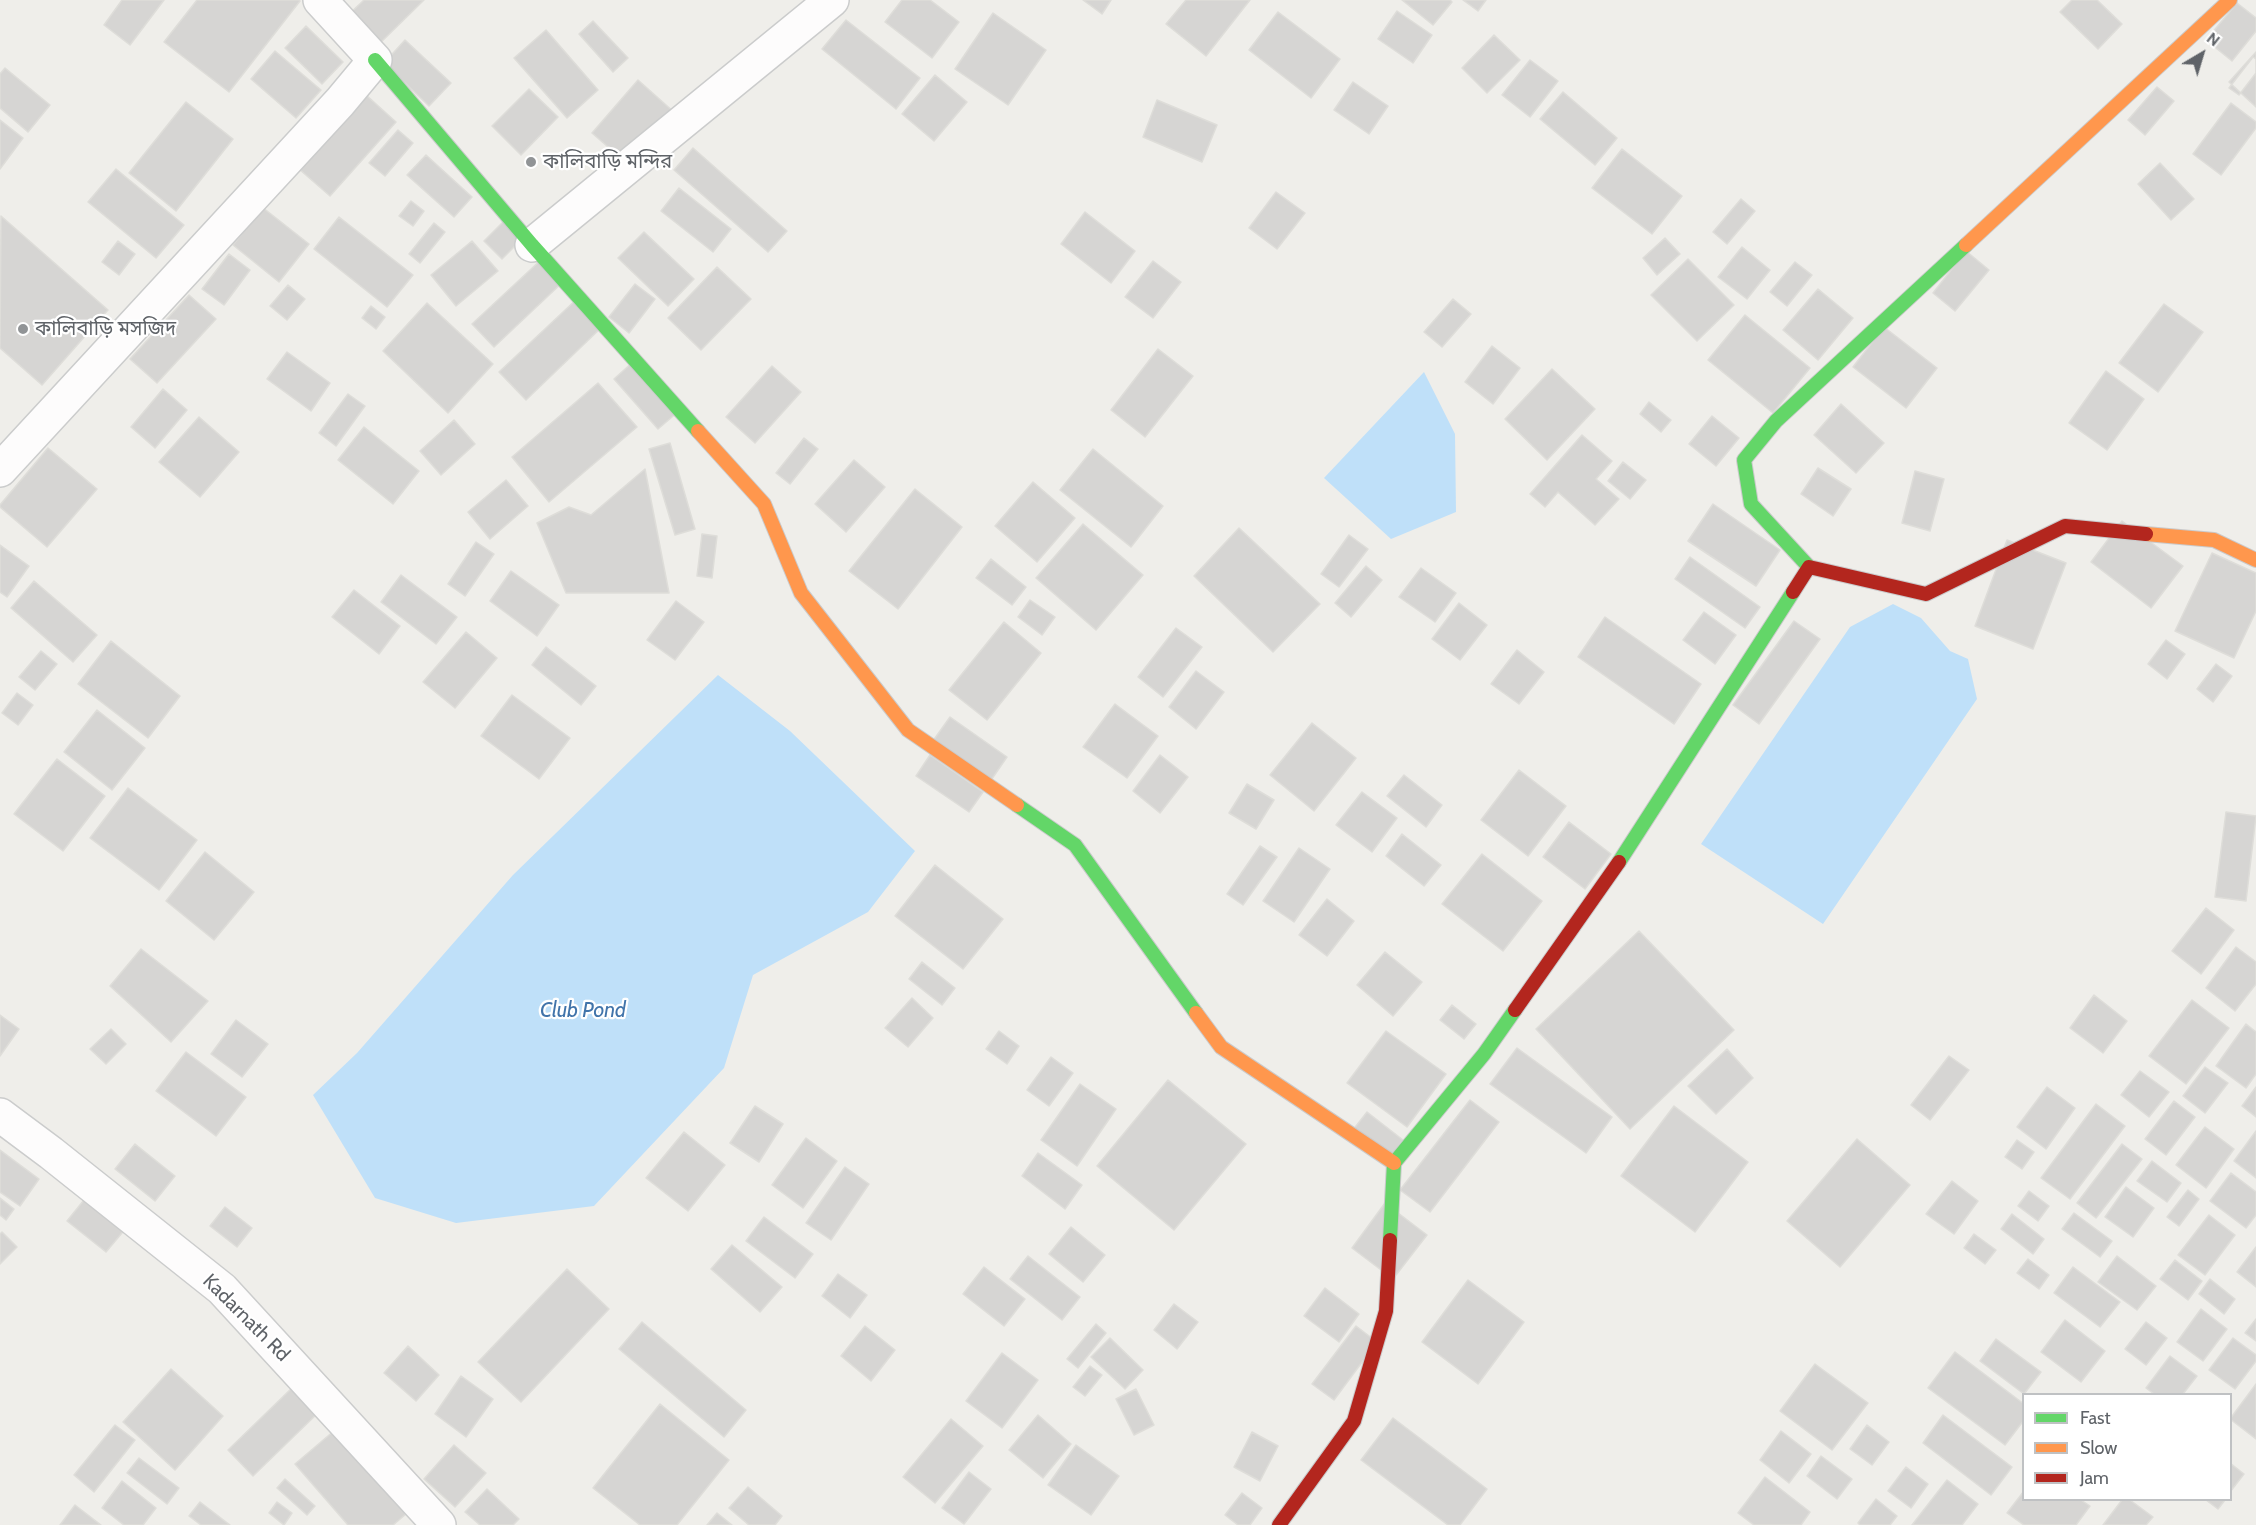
<!DOCTYPE html>
<meta charset="utf-8">
<style>
body{margin:0}
#map{position:relative;width:2256px;height:1525px;overflow:hidden;background:#efeeea;font-family:Cabin,sans-serif}
canvas{display:block}
.legend{position:absolute;left:2022px;top:1393px;width:210px;height:108px;box-sizing:border-box;background:#fff;border:2px solid #bfc1c3;margin:0;padding:8px 10px;list-style:none;font-size:18px;color:#5f6368}
.legend li{display:flex;align-items:center;gap:12px;height:30px}
.legend b{width:30px;border:2px solid #bfc1c3}
.north{position:absolute;left:2172px;top:24px;width:60px;height:60px;-webkit-text-stroke:4px #fff;paint-order:stroke;rotate:38deg;font-size:16px;font-weight:700;line-height:24px;text-align:center;color:#5f6368}
.north::after{content:'';display:block;margin:auto;width:21px;height:27px;background:#5f6368;clip-path:polygon(50% 0,100% 100%,50% 72%,0 100%)}
</style>
<div id="map">
<canvas width="2256" height="1525"></canvas>
<ul class="legend">
<li><b style="height:8px;background:#63d668"></b>Fast</li>
<li><b style="height:8px;background:#ff974d"></b>Slow</li>
<li><b style="height:8px;background:#b3261e"></b>Jam</li>
</ul>
<div class="north">N</div>
</div>
<script>
const ctx = document.querySelector('canvas').getContext('2d');
ctx.lineJoin = 'round';
function fill(path, color) { ctx.fillStyle = color; ctx.fill(path, 'evenodd'); }
function stroke(path, color, width, dash) { ctx.strokeStyle = color; ctx.lineWidth = width; ctx.lineCap = dash ? 'butt' : 'round'; ctx.setLineDash(dash || []); ctx.stroke(path); }
function label(font, color, halo, rows, align = 'center') {
  ctx.font = font + ' Cabin,"Noto Sans Bengali",sans-serif'; ctx.lineWidth = 4.5; ctx.setLineDash([]); ctx.textBaseline = 'middle'; ctx.strokeStyle = halo; ctx.fillStyle = color; for (const [text, x, y, turn = 0] of rows) {
    ctx.save(); ctx.translate(x, y); ctx.rotate((+turn || 0) * Math.PI / 180); ctx.textAlign = isNaN(turn) ? turn : align; if (halo) ctx.strokeText(text, 0, 0); ctx.fillText(text, 0, 0); ctx.restore();
  }
}
fill(new Path2D(`
 M1424,372L1455,434L1456,512L1391,539L1324,478Z
 M1893,604L1921,618L1950,651L1968,659L1977,699L1823,924L1701,844L1850,627Z
 M718,675L790,731L915,851L868,912L753,975L724,1068L594,1206L456,1223L375,1198L313,1095L357,1053L513,875Z`), '#bfe0f9');
const building = new Path2D(`
 M122,0H164L130,45L104,25Z
 M197,0H299L300,1L229,92L164,42Z
 M364,0H424L374,49L344,19Z
 M902,0H930L959,22L932,58L885,22Z
 M1083,0H1111L1102,14Z
 M1186,0H1250L1206,56L1166,24Z
 M1402,0H1450L1452,2L1433,25Z
 M1463,0H1486L1478,11Z
 M2072,0H2097L2122,24L2098,49L2060,12Z
 M2237,3L2256,18V31L2232,61L2206,40Z
 M1397,11L1432,35L1413,63L1378,39Z
 M1278,12L1340,59L1311,98L1249,50Z
 M993,13L1046,50L1008,105L955,69Z
 M846,20L920,78L896,109L822,49Z
 M593,21L628,58L613,72L579,34Z
 M306,26L343,62L322,84L285,48Z
 M546,30L598,90L567,118L514,58Z
 M1494,35L1520,60L1487,93L1462,68Z
 M405,40L451,83L429,106L384,63Z
 M275,51L321,90L296,118L251,79Z
 M2256,52V107L2229,82Z
 M2253,57L2256,59V73L2239,95L2229,88Z
 M1530,60L1558,81L1530,117L1502,95Z
 M5,68L50,105L28,132L0,108V74Z
 M935,75L967,102L934,141L902,114Z
 M638,80L684,121L638,173L592,133Z
 M1353,82L1388,106L1369,134L1334,110Z
 M2157,87L2174,101L2145,135L2128,120Z
 M529,89L558,117L521,155L492,126Z
 M1563,92L1617,138L1595,165L1540,119Z
 M365,94L396,122L330,196L299,169Z
 M1157,100L1217,125L1202,162L1143,137Z
 M186,102L233,139L176,211L129,173Z
 M2231,103L2256,122V128L2221,175L2193,154Z
 M0,120L23,138L0,169Z
 M398,130L413,143L385,176L369,163Z
 M693,148L787,231L768,252L674,170Z
 M1622,149L1682,196L1652,234L1592,188Z
 M426,155L472,197L454,217L407,175Z
 M2160,163L2194,199L2171,220L2138,184Z
 M116,169L184,225L156,258L88,202Z
 M679,188L731,229L713,252L661,211Z
 M1276,192L1305,213L1277,249L1249,228Z
 M1741,199L1755,211L1727,244L1713,232Z
 M411,201L424,211L413,226L399,216Z
 M262,207L309,244L279,282L233,245Z
 M1085,212L1135,251L1111,283L1061,244Z
 M1,216L108,310L42,385L0,348Z
 M509,216L527,234L502,259L484,241Z
 M339,217L413,275L387,307L314,249Z
 M434,223L445,232L420,263L409,254Z
 M644,232L694,279L668,306L618,258Z
 M1665,238L1680,254L1657,275L1643,258Z
 M118,241L135,254L119,275L102,262Z
 M472,241L498,271L456,306L431,275Z
 M1742,247L1770,270L1747,299L1718,277Z
 M1966,251L1989,270L1955,311L1933,293Z
 M229,254L250,270L224,305L202,289Z
 M544,257L565,280L494,347L472,324Z
 M1688,259L1734,305L1697,341L1651,295Z
 M1153,261L1181,282L1153,318L1125,297Z
 M1795,262L1812,275L1787,306L1770,292Z
 M717,267L751,299L701,350L668,318Z
 M635,284L655,299L629,333L609,317Z
 M288,285L305,299L287,320L270,306Z
 M1818,289L1853,318L1818,360L1783,330Z
 M189,295L216,319L157,383L130,359Z
 M579,297L604,325L526,400L499,372Z
 M1453,299L1471,314L1442,347L1424,332Z
 M427,303L493,364L448,413L383,351Z
 M2164,304L2203,332L2158,392L2119,363Z
 M371,306L385,317L376,329L362,318Z
 M1745,315L1810,368L1773,413L1708,360Z
 M1884,327L1937,368L1906,408L1853,367Z
 M1492,346L1520,368L1493,404L1465,382Z
 M1158,349L1193,376L1145,437L1111,410Z
 M287,352L330,383L311,411L267,379Z
 M634,361L679,411L658,429L614,379Z
 M772,366L801,392L755,443L726,417Z
 M1552,369L1595,409L1547,460L1505,419Z
 M2106,371L2144,399L2107,450L2069,423Z
 M598,383L637,427L549,502L512,457Z
 M163,389L187,410L155,448L131,427Z
 M348,394L365,406L336,446L319,433Z
 M1649,402L1671,420L1661,432L1640,414Z
 M1841,404L1884,443L1856,473L1814,435Z
 M1712,416L1739,438L1716,466L1689,444Z
 M199,417L239,452L200,497L159,462Z
 M454,420L475,444L441,475L420,451Z
 M364,427L419,471L393,504L338,460Z
 M1582,435L1612,461L1596,479L1619,499L1595,525L1558,492L1545,507L1530,494Z
 M804,438L818,449L790,484L776,473Z
 M670,443L695,529L675,535L649,449Z
 M48,448L97,489L47,547L0,507V505Z
 M1093,449L1163,506L1131,547L1060,490Z
 M854,460L885,487L846,532L815,504Z
 M1623,462L1646,480L1630,499L1608,481Z
 M1818,468L1851,489L1833,516L1801,494Z
 M645,469L669,593H566L537,523L569,507L591,515Z
 M1915,471L1944,479L1930,531L1902,523Z
 M506,480L528,506L490,539L468,512Z
 M1033,482L1075,518L1037,562L995,526Z
 M915,489L962,527L898,609L849,571Z
 M1713,504L1780,550L1756,586L1688,541Z
 M2122,521L2183,566L2151,608L2091,562Z
 M1083,524L1143,575L1096,630L1036,578Z
 M1239,528L1320,604L1273,652L1194,576Z
 M702,534L717,536L712,578L697,576Z
 M1349,535L1368,549L1339,587L1321,574Z
 M2007,540L2066,563L2033,649L1975,626Z
 M476,542L494,554L465,596L448,584Z
 M0,545L29,566L7,597L0,592Z
 M2212,553L2256,573V611L2234,658L2175,631Z
 M1690,557L1760,607L1745,628L1675,579Z
 M991,559L1026,587L1012,605L976,578Z
 M1366,566L1382,580L1351,617L1335,603Z
 M1421,568L1456,593L1435,622L1399,597Z
 M511,571L559,605L537,636L490,601Z
 M401,575L457,617L436,644L381,602Z
 M34,581L97,635L73,662L11,608Z
 M354,590L400,626L379,654L332,617Z
 M1030,600L1055,617L1042,635L1018,617Z
 M676,601L704,622L675,660L647,640Z
 M1459,603L1487,625L1460,660L1432,639Z
 M1704,612L1736,635L1715,664L1683,640Z
 M1605,617L1701,684L1674,724L1578,657Z
 M1794,621L1820,639L1759,724L1733,705Z
 M1004,622L1041,653L987,720L949,690Z
 M1176,628L1202,647L1163,697L1138,677Z
 M466,632L497,658L455,708L423,682Z
 M2166,640L2185,654L2167,679L2148,664Z
 M111,641L180,696L148,738L78,684Z
 M546,647L596,686L581,705L532,665Z
 M1517,650L1544,672L1519,704L1491,684Z
 M41,651L57,664L35,690L19,677Z
 M2216,664L2232,676L2213,702L2197,689Z
 M1196,671L1224,692L1196,729L1169,707Z
 M17,693L33,705L18,725L2,713Z
 M512,695L570,738L539,779L481,736Z
 M1115,704L1158,736L1127,778L1083,747Z
 M97,710L145,748L112,790L64,752Z
 M950,717L1007,757L987,786L930,745Z
 M1312,723L1356,758L1314,811L1270,775Z
 M930,755L983,792L969,812L916,776Z
 M1160,755L1188,777L1160,813L1133,791Z
 M57,759L105,796L63,851L14,814Z
 M1519,770L1566,806L1528,856L1481,820Z
 M1404,775L1442,805L1426,827L1387,796Z
 M1247,784L1274,800L1256,829L1229,813Z
 M128,788L197,840L159,890L90,838Z
 M1362,792L1397,818L1372,852L1336,825Z
 M2226,812L2256,816L2246,901L2215,897Z
 M1569,822L1611,854L1585,889L1543,857Z
 M1402,834L1441,865L1424,886L1386,856Z
 M1260,846L1277,857L1243,905L1227,894Z
 M1299,848L1330,869L1294,922L1263,901Z
 M205,852L254,892L214,940L166,901Z
 M1482,854L1542,901L1503,951L1442,904Z
 M935,865L1003,919L963,969L895,916Z
 M1327,899L1354,921L1327,956L1299,935Z
 M2206,908L2234,930L2201,974L2172,951Z
 M1639,931L1734,1030L1630,1129L1536,1029Z
 M2236,947L2256,962V984L2235,1011L2206,988Z
 M141,949L208,1001L171,1042L110,986Z
 M1385,952L1422,982L1393,1016L1357,985Z
 M922,962L955,988L942,1005L909,979Z
 M2094,995L2127,1021L2103,1053L2070,1028Z
 M912,998L933,1018L908,1047L885,1028Z
 M2192,1000L2229,1028L2186,1084L2149,1056Z
 M1452,1005L1476,1024L1464,1039L1440,1020Z
 M0,1015L19,1029L0,1056Z
 M236,1020L268,1044L242,1077L211,1054Z
 M2246,1024L2256,1032V1074L2246,1088L2216,1066Z
 M111,1029L126,1044L106,1064L90,1049Z
 M999,1031L1019,1046L1007,1064L986,1049Z
 M1386,1031L1446,1074L1407,1127L1347,1083Z
 M1517,1048L1612,1117L1586,1153L1490,1084Z
 M1727,1049L1753,1078L1716,1114L1688,1086Z
 M186,1052L246,1097L216,1136L156,1091Z
 M1949,1056L1969,1070L1930,1120L1911,1105Z
 M1051,1057L1073,1073L1049,1106L1027,1090Z
 M2205,1067L2228,1083L2205,1113L2183,1096Z
 M2140,1071L2169,1092L2149,1117L2121,1095Z
 M1168,1080L1246,1144L1174,1230L1097,1166Z
 M1080,1084L1116,1109L1077,1166L1041,1140Z
 M2047,1087L2075,1108L2046,1149L2017,1127Z
 M2256,1087V1117L2242,1106Z
 M1470,1100L1499,1122L1430,1212L1400,1190Z
 M2174,1101L2195,1117L2166,1155L2145,1139Z
 M2096,1104L2125,1126L2070,1199L2041,1178Z
 M755,1106L783,1124L759,1162L730,1143Z
 M1674,1106L1748,1162L1695,1232L1621,1176Z
 M1367,1112L1403,1140L1386,1163L1349,1135Z
 M2205,1127L2234,1149L2206,1188L2176,1165Z
 M2256,1131V1178L2234,1161Z
 M684,1132L725,1165L688,1211L646,1178Z
 M806,1138L837,1161L803,1208L772,1185Z
 M1857,1139L1910,1185L1840,1267L1787,1221Z
 M2017,1140L2034,1152L2022,1169L2005,1157Z
 M135,1144L175,1176L155,1201L115,1169Z
 M2122,1144L2142,1159L2096,1218L2077,1203Z
 M0,1150L39,1179L20,1206L0,1192Z
 M1038,1153L1082,1185L1065,1209L1022,1176Z
 M2152,1161L2181,1183L2167,1202L2137,1181Z
 M845,1167L869,1184L831,1240L806,1223Z
 M2231,1173L2256,1192V1215L2246,1228L2210,1201Z
 M1952,1181L1978,1201L1954,1234L1926,1214Z
 M2126,1187L2154,1208L2133,1237L2105,1217Z
 M2188,1190L2199,1199L2179,1226L2167,1217Z
 M2029,1191L2049,1206L2038,1221L2018,1206Z
 M88,1195L127,1227L106,1252L67,1221Z
 M0,1198L14,1209L6,1220L0,1215Z
 M1385,1203L1427,1235L1393,1279L1352,1248Z
 M225,1207L252,1228L237,1247L210,1226Z
 M2074,1213L2112,1241L2100,1257L2062,1229Z
 M2012,1214L2044,1239L2033,1254L2001,1229Z
 M2209,1215L2235,1235L2205,1275L2178,1255Z
 M764,1217L813,1254L795,1278L746,1241Z
 M1071,1227L1105,1255L1083,1282L1049,1254Z
 M2,1232L17,1247L0,1264V1234Z
 M1974,1234L1996,1250L1985,1264L1964,1248Z
 M732,1245L782,1287L760,1312L711,1269Z
 M2256,1247V1287L2237,1272Z
 M1028,1256L1080,1297L1062,1320L1010,1279Z
 M2117,1256L2156,1286L2137,1310L2098,1282Z
 M2028,1259L2049,1275L2039,1289L2017,1273Z
 M2175,1260L2202,1281L2188,1300L2160,1279Z
 M984,1267L1025,1299L1004,1326L963,1294Z
 M2073,1267L2120,1302L2100,1327L2054,1293Z
 M567,1269L609,1309L521,1402L478,1362Z
 M838,1274L867,1295L850,1318L822,1296Z
 M2210,1279L2235,1299L2224,1314L2199,1294Z
 M1468,1280L1524,1322L1478,1384L1422,1342Z
 M1325,1288L1359,1314L1339,1342L1304,1316Z
 M1174,1304L1198,1322L1177,1349L1154,1330Z
 M2201,1309L2227,1329L2203,1361L2177,1342Z
 M2256,1319V1341L2245,1333Z
 M2065,1320L2105,1351L2081,1382L2041,1352Z
 M642,1322L746,1410L724,1437L619,1349Z
 M2146,1322L2167,1338L2146,1365L2125,1349Z
 M1096,1324L1106,1333L1078,1368L1067,1359Z
 M865,1326L895,1350L871,1381L841,1356Z
 M1356,1326L1377,1342L1334,1400L1312,1384Z
 M1110,1338L1143,1370L1125,1389L1091,1357Z
 M2233,1338L2256,1355V1361L2235,1389L2209,1370Z
 M1996,1339L2041,1372L2024,1394L1980,1361Z
 M408,1346L439,1375L416,1401L384,1373Z
 M1955,1352L2024,1404V1420L2005,1445L1928,1388Z
 M1002,1353L1038,1380L1002,1428L966,1401Z
 M2170,1356L2197,1376L2183,1394H2154L2146,1388Z
 M1815,1364L1868,1403L1832,1450L1780,1411Z
 M1090,1366L1102,1375L1085,1396L1073,1387Z
 M171,1369L223,1416L175,1470L123,1422Z
 M461,1376L493,1399L466,1437L435,1414Z
 M2256,1384V1439L2230,1419Z
 M295,1385L320,1411L253,1476L228,1450Z
 M1136,1389L1154,1425L1134,1435L1116,1399Z
 M660,1404L729,1460L677,1525H640L593,1488Z
 M1038,1415L1071,1444L1043,1478L1009,1450Z
 M1943,1415L2012,1467L1991,1495L1923,1443Z
 M1393,1418L1487,1489L1460,1525H1448L1361,1460Z
 M951,1419L983,1446L935,1503L903,1477Z
 M115,1425L135,1440L94,1492L74,1475Z
 M1867,1425L1889,1442L1872,1465L1850,1449Z
 M335,1430L406,1514L393,1525H348L295,1464Z
 M1781,1431L1811,1454L1789,1483L1760,1460Z
 M1252,1432L1278,1446L1260,1481L1234,1467Z
 M454,1445L486,1473L455,1507L424,1479Z
 M1076,1445L1119,1476L1091,1515L1048,1485Z
 M1821,1456L1852,1479L1837,1499L1807,1476Z
 M139,1458L179,1488L167,1504L127,1473Z
 M2230,1463L2244,1474L2230,1492Z
 M1906,1467L1928,1484L1911,1508L1888,1491Z
 M969,1472L991,1489L964,1524L942,1508Z
 M1765,1477L1810,1512L1801,1525H1754L1738,1513Z
 M285,1479L315,1506L307,1515L277,1488Z
 M1947,1480L1978,1504L1962,1525H1912Z
 M122,1481L156,1508L143,1525H124L102,1508Z
 M748,1487L782,1516L775,1525H749L729,1508Z
 M487,1489L519,1519L513,1525H480L465,1512Z
 M2024,1491V1500H2081L2090,1506L2076,1525H2024L2007,1513Z
 M1242,1493L1262,1508L1250,1525H1238L1225,1515Z
 M1876,1499L1897,1516L1890,1525H1860L1858,1523Z
 M2122,1500H2130L2153,1517L2146,1525H2103Z
 M2206,1500H2225L2218,1509Z
 M200,1502L230,1525H201L189,1516Z
 M277,1502L292,1513L284,1525L269,1513Z
 M75,1505L101,1525H60Z
 M717,1513L732,1525H707Z`);
fill(building, '#d6d5d3');
stroke(building, '#deddd9', 1.5);
const street = new Path2D(`
 M532,245L832,0
 M0,470L340,102L375,60L320,0
 M0,1115L51,1153L222,1289L439,1525`);
const fast = new Path2D(`
 M375,60L532,245L698,431
 M1809,567L1751,504L1744,460L1776,421L1966,245
 M1017,805L1075,845L1196,1013
 M1619,862L1793,592
 M1390,1240L1394,1163L1484,1054L1515,1010`);
const slow = new Path2D(`
 M1966,245L2230,0
 M698,431L764,504L801,593L908,730L1017,805
 M2146,534L2214,540L2256,560
 M1196,1013L1221,1047L1394,1163`);
const jam = new Path2D(`
 M1793,592L1809,567L1926,594L2065,526L2146,534
 M1515,1010L1619,862
 M1279,1525L1354,1421L1386,1311L1390,1240`);
stroke(street, '#cbcccc', 36);
stroke(fast, '#cacacb', 16);
stroke(slow, '#cacacb', 16);
stroke(jam, '#cacacb', 16);
stroke(street, '#fdfcfc', 33);
stroke(fast, '#63d668', 14);
stroke(slow, '#ff974d', 14);
stroke(jam, '#b3261e', 14);
for (const [x, y, r, color] of [
 [531,162,6,"#919496"],
 [23,329,6,"#919496"]
]) { const dot = new Path2D(); dot.arc(x, y, r, 0, 2 * Math.PI); ctx.fillStyle = color; ctx.fill(dot); stroke(dot, '#fff', 2); }
label('20px', '#5f6368', '#fff', [
 ["কালিবাড়ি মন্দির",543,162],
 ["কালিবাড়ি মসজিদ",35,329]
], 'left');
label('20px', '#5f6368', '#fff', [
 ["Kadarnath Rd",246,1318,45]
]);
label('italic 21px', '#4174aa', '#fff', [
 ["Club Pond",583,1011]
]);
</script>
